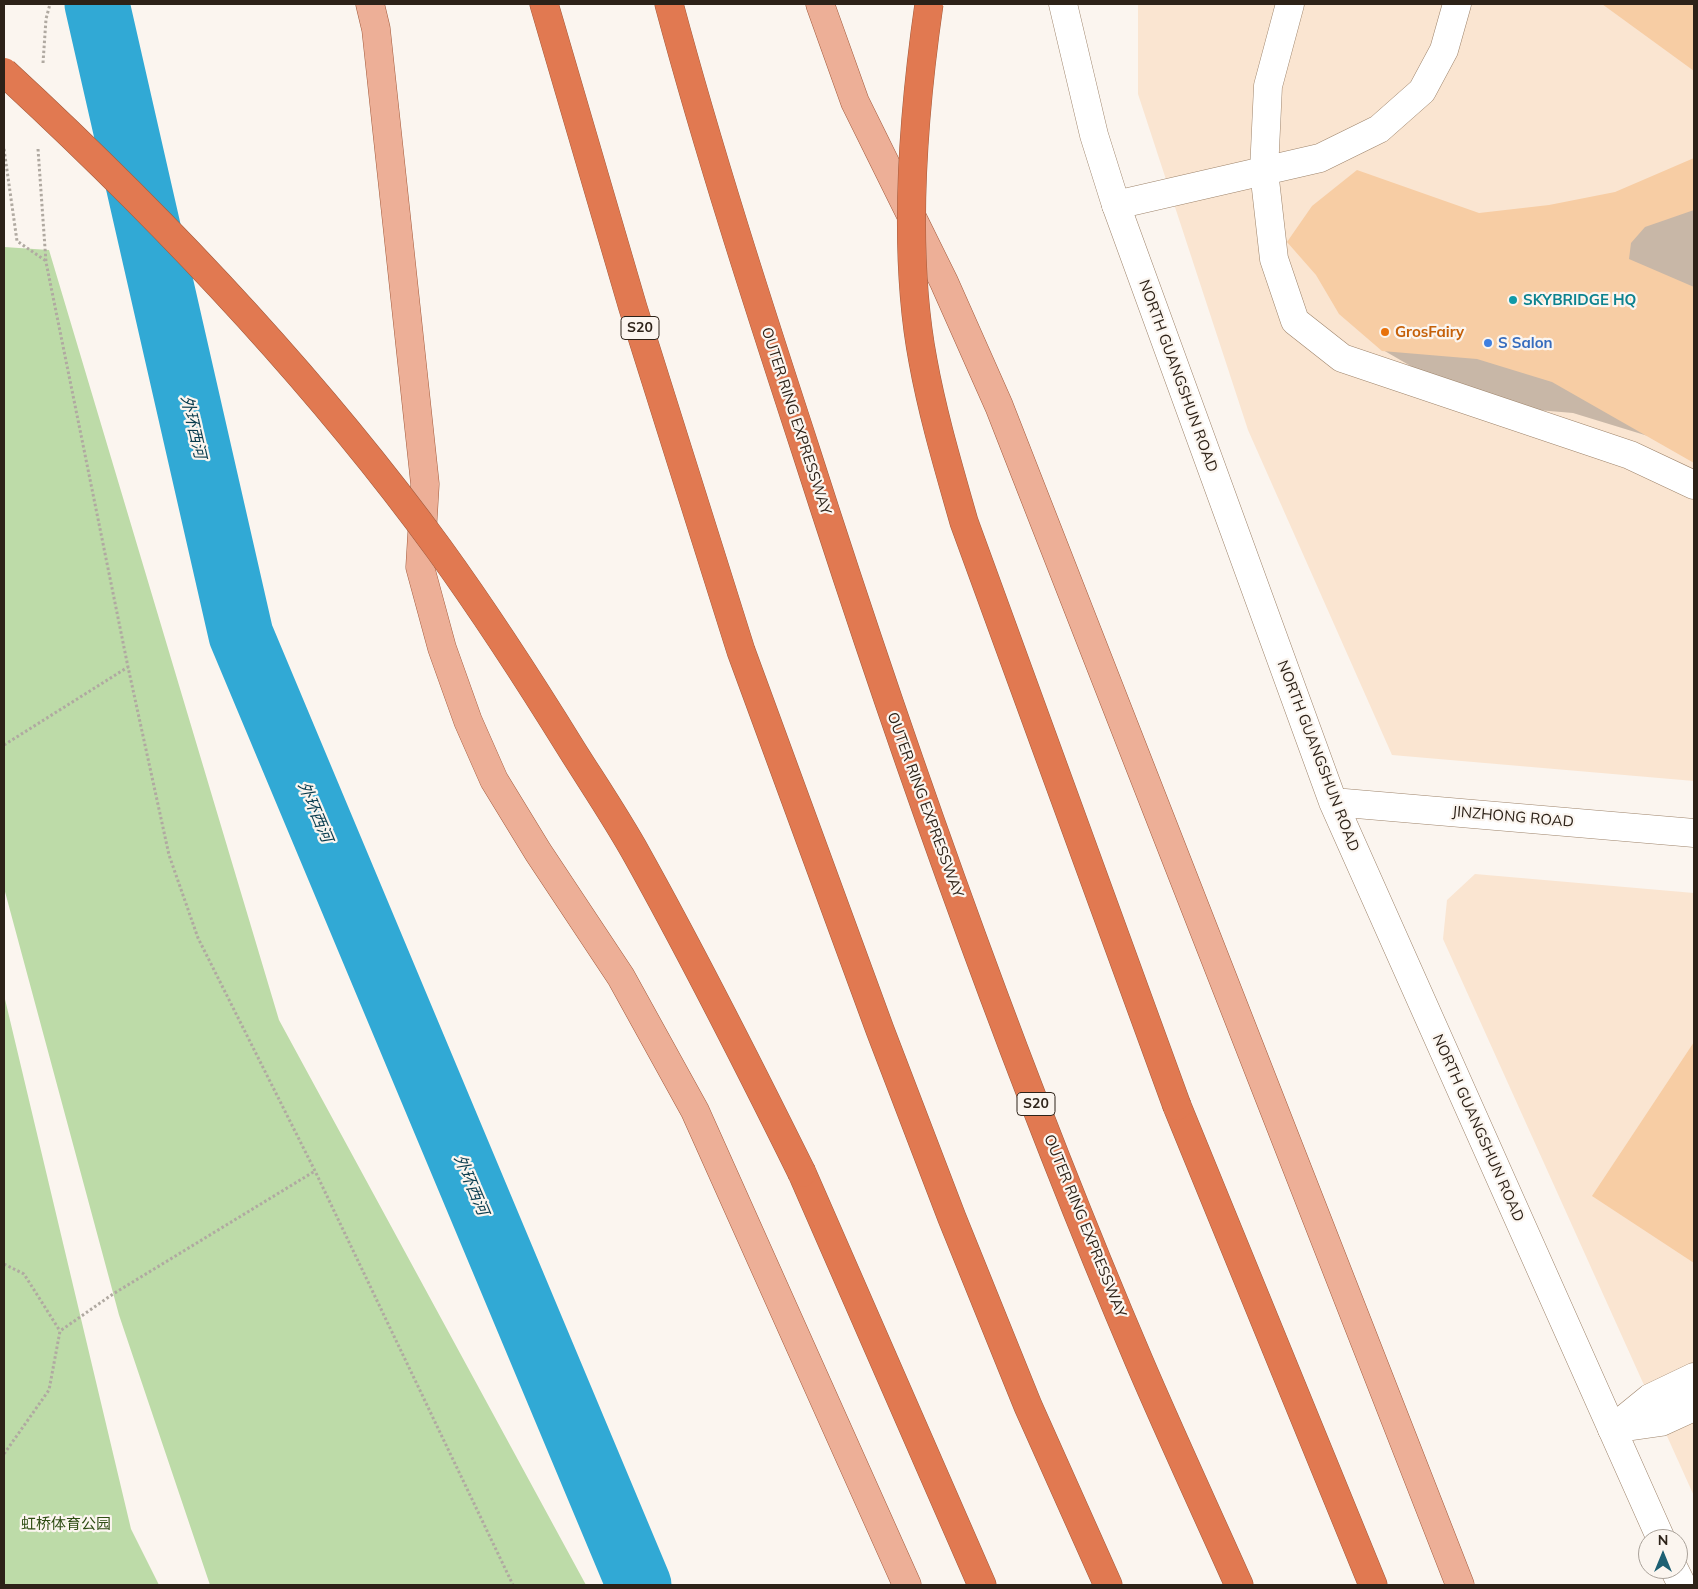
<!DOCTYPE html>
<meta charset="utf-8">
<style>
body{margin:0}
#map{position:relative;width:1698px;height:1589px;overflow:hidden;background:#fbf5ef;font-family:Mulish,sans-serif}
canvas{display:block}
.frame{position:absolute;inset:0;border:5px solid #2d2218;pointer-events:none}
.north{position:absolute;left:1638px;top:1529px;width:50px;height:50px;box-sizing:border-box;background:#fbf5ef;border:1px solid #a9a199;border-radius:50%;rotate:0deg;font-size:14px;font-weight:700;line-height:20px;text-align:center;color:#2d2218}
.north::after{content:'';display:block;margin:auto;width:18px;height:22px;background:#1d6073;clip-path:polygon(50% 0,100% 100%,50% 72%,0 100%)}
</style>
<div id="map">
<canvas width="1698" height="1589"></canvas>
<div class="frame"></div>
<div class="north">N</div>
</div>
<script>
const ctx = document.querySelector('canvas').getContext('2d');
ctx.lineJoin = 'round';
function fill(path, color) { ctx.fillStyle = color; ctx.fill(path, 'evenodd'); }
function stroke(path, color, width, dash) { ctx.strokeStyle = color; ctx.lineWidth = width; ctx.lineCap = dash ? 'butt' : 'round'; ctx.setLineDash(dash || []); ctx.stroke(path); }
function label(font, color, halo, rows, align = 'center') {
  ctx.font = font + ' Mulish,"Noto Sans SC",sans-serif'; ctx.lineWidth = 4.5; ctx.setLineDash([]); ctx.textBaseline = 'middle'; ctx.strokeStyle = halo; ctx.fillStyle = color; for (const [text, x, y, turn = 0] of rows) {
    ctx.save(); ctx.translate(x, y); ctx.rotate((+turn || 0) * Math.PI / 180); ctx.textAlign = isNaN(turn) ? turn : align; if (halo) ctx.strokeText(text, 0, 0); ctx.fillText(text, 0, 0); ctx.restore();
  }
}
fill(new Path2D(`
 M1138,4H1694V781L1392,755L1248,430L1138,94Z
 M1475,874L1694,893V1496L1443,939L1447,900Z`), '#fae5d1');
fill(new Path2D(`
 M4,247L49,250L279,1020L586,1585H210L119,1315L4,888Z
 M4,995L131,1529L159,1585H4Z`), '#bddba8');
fill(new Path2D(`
 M1604,4H1694V69Z
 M1694,159V462L1648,436L1573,413L1478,405L1383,350L1479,214L1550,206L1616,193Z
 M1694,1044V1261L1594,1195Z`), '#0003');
stroke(new Path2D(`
 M97,4L241,635L639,1585`), '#31a9d5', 65);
fill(new Path2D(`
 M1602,4H1694V71Z
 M1694,158V210L1645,227L1631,243L1629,259L1694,287V463L1552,382L1477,359L1382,351L1339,314L1316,275L1287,242L1312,206L1357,170L1479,213L1549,205L1615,192Z
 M1694,1042V1263L1592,1196Z`), '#f7cda4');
const minor = new Path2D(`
 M1290,4L1268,86L1264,171L1274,259L1295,321L1342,358L1630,455L1694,485
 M1116,205L1320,158L1379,129L1422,91L1444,50L1457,4
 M1612,1429L1650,1398L1694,1377
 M1612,1429L1661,1422L1694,1407`);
const tertiary = new Path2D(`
 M1063,4L1094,135L1116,205L1333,802L1661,1539
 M1333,802L1694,833
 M1674,1569L1682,1585`);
const primary = new Path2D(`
 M370,4L376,29L425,484L420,567L442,648L468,721L494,780L538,852L621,977L695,1111L907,1585
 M820,4L855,102L944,282L999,406L1460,1585`);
const motorway = new Path2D(`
 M544,4L633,308L741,651L880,1030L952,1218L1028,1406L1108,1585
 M669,4C709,153 757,301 805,448C904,757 1012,1063 1139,1361C1171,1436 1206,1511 1239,1585
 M1177,1106L1373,1585
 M802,1173L982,1585`);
stroke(minor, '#9e846b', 29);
stroke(tertiary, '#9e846b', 29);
stroke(primary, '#a25b3d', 29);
stroke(motorway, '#a25b3d', 29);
stroke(new Path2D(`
 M43,63L46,19L50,4
 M4,149L17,241L46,261
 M38,149L46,262L128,667L169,855L198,938L315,1171L513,1585
 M4,745L128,667
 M4,1264L24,1274L60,1331
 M4,1454L49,1390L60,1331L113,1294L315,1171`), '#b0a9a1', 3, [2.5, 2.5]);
stroke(minor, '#fff', 28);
stroke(tertiary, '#fff', 28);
stroke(primary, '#edaf97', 28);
stroke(motorway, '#e17951', 28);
const motorwayBridge = new Path2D(`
 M929,4C913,115 902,250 923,361C933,416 949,469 964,522L1177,1106
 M4,72C161,217 312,375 439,549C486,614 530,682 572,750C594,785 617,819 637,855C695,959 749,1066 802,1173`);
stroke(motorwayBridge, '#a25b3d', 29, []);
stroke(motorwayBridge, '#e17951', 28);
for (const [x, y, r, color] of [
 [1513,300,5,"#0f9aa8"],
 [1385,332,5,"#e8710a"],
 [1488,343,5,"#3f7fe0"]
]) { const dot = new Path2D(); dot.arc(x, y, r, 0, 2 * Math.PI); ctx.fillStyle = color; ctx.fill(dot); stroke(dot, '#fbf5ef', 2); }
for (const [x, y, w] of [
 [640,328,38],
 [1036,1104,38]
]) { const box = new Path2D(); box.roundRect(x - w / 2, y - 11.5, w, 23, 4); ctx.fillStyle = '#fbf5ef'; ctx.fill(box); stroke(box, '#2d2218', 1); }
label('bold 14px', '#2d2218', null, [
 ["S20",640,328],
 ["S20",1036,1104]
]);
label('bold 15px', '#0d838f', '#fbf5ef', [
 ["SKYBRIDGE HQ",1523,300]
], 'left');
label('bold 15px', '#c56008', '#fbf5ef', [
 ["GrosFairy",1395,332]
], 'left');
label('bold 15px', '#366cbe', '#fbf5ef', [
 ["S Salon",1498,343]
], 'left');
label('15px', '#2d2218', '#fbf5ef', [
 ["NORTH GUANGSHUN ROAD",1178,376,70],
 ["OUTER RING EXPRESSWAY",796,421,72],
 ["NORTH GUANGSHUN ROAD",1318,756,69],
 ["OUTER RING EXPRESSWAY",925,805,70],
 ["JINZHONG ROAD",1513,817,5],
 ["NORTH GUANGSHUN ROAD",1478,1128,66],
 ["OUTER RING EXPRESSWAY",1085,1226,68]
]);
label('15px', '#2f4d14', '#fbf5ef', [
 ["虹桥体育公园",66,1524]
]);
label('italic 16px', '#083c4e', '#fbf5ef', [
 ["外环西河",193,427,77],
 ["外环西河",315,812,67],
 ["外环西河",471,1185,67]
]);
</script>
